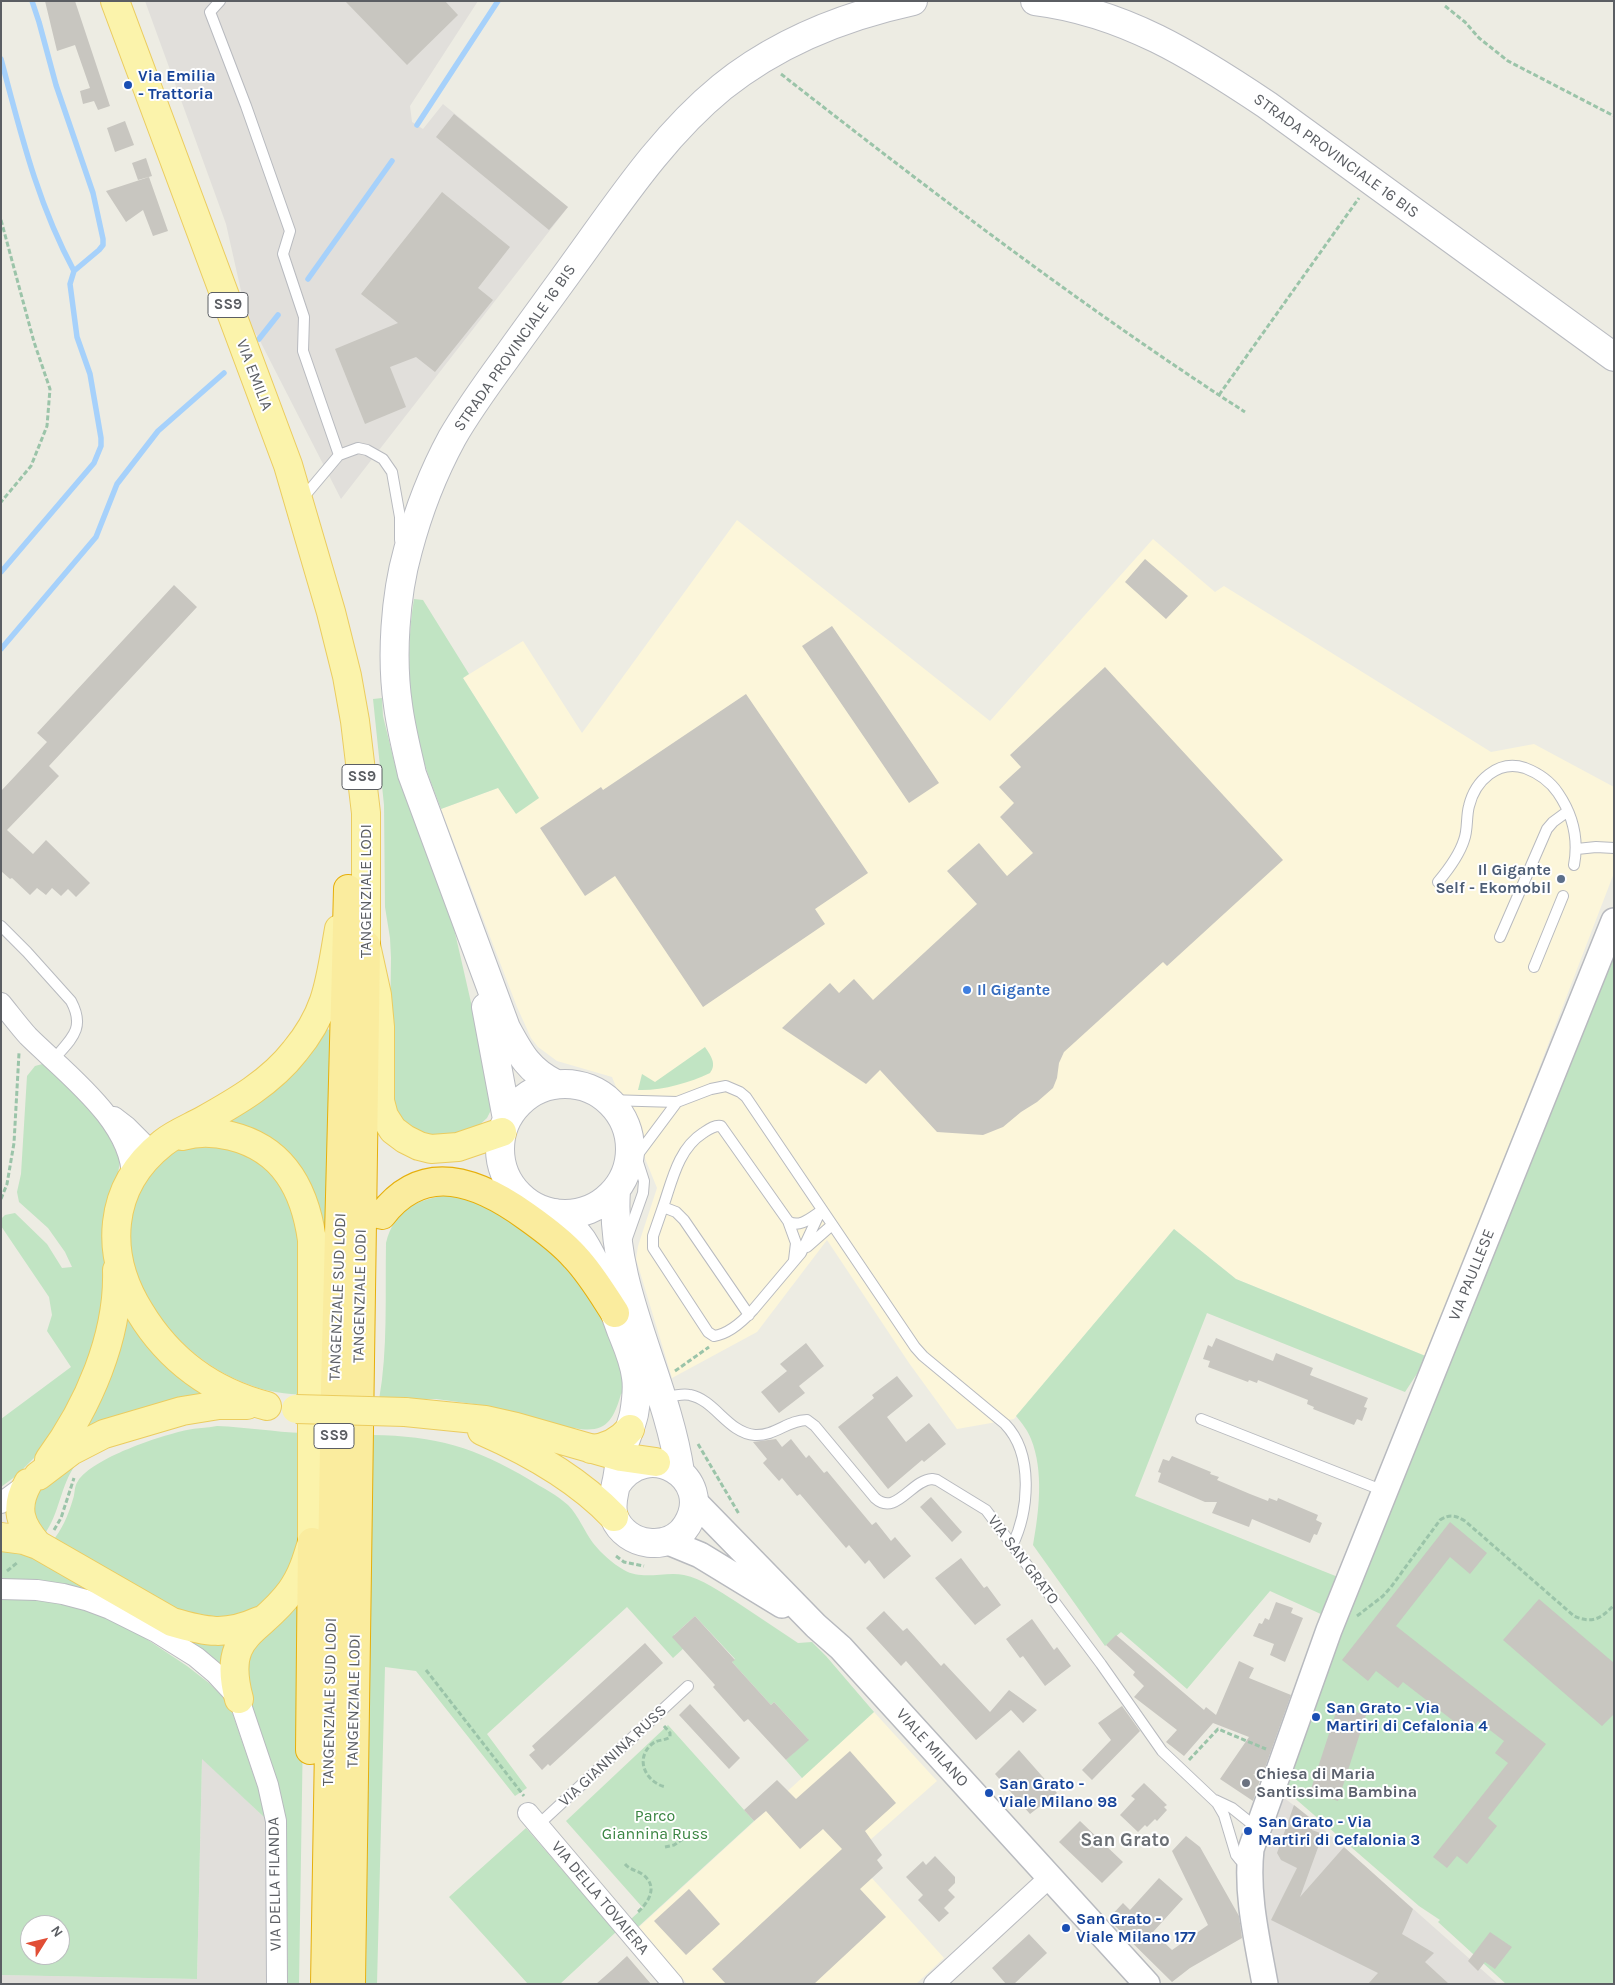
<!DOCTYPE html>
<style>
body{margin:0}
#map{position:relative;width:1615px;height:1985px;overflow:hidden;background:#edece3;font-family:Karla,sans-serif}
canvas{display:block}
.frame{position:absolute;inset:0;border:2px solid #5b5e63;pointer-events:none}
.north{position:absolute;left:20px;top:1915px;width:50px;height:50px;box-sizing:border-box;background:#fff;border:1px solid #bdbfc1;border-radius:50%;rotate:54deg;font-size:14px;font-weight:700;line-height:20px;text-align:center;color:#5b5e63}
.north::after{content:'';display:block;margin:auto;width:18px;height:22px;background:#e14e36;clip-path:polygon(50% 0,100% 100%,50% 72%,0 100%)}
</style>
<div id="map">
<canvas width="1615" height="1985"></canvas>
<div class="frame"></div>
<div class="north">N</div>
</div>
<script>
const ctx = document.querySelector('canvas').getContext('2d');
ctx.lineJoin = 'round';
function fill(path, color) { ctx.fillStyle = color; ctx.fill(path, 'evenodd'); }
function stroke(path, color, width, dash) { ctx.strokeStyle = color; ctx.lineWidth = width; ctx.lineCap = dash ? 'butt' : 'round'; ctx.setLineDash(dash || []); ctx.stroke(path); }
function label(font, color, halo, rows, align = 'center') {
  ctx.font = font + ' Karla,sans-serif'; ctx.lineWidth = 4; ctx.setLineDash([]); ctx.textBaseline = 'middle'; ctx.strokeStyle = halo; ctx.fillStyle = color; for (const [text, x, y, turn = 0] of rows) {
    ctx.save(); ctx.translate(x, y); ctx.rotate((+turn || 0) * Math.PI / 180); ctx.textAlign = isNaN(turn) ? turn : align; if (halo) ctx.strokeText(text, 0, 0); ctx.fillText(text, 0, 0); ctx.restore();
  }
}
fill(new Path2D(`
 M737,520L990,721L1153,539L1215,592L1224,586L1491,752L1534,744L1614,787V873L1428,1357L1236,1279L1174,1229L1014,1419L957,1429L909,1363L827,1240L757,1332L672,1378L636,1259L638,1246L657,1188L612,1077L557,1061L538,1047L531,1038L517,1007L441,809L498,788L539,798L463,678L523,641L582,733Z
 M874,1712L937,1781L852,1856L944,1958L916,1984H687L639,1927Z`), '#fcf6da');
fill(new Path2D(`
 M145,1H478L410,106L412,122L423,129L443,104L568,207L341,499L259,339L248,322L226,224Z
 M202,1758L287,1839L288,1984H1V1975L197,1979Z
 M1274,1790L1314,1821L1498,1984H1267L1253,1903Z`), '#e1dfdb');
fill(new Path2D(`
 M414,599L423,600L469,674L463,678L539,798L516,814L498,788L441,809C434,790 426,771 421,751C408,703 406,647 414,599Z
 M382,698L383,716L395,765L450,911L492,1094V1108L487,1118L475,1129L439,1139L403,1127L389,1102L391,958L390,938L385,907L384,805L373,699Z
 M1614,948V1984H1506L1438,1922L1440,1920L1419,1906L1283,1788L1349,1597Z
 M323,1028L330,1030L326,1232H320L316,1209L222,1119Z
 M705,1047C711,1056 717,1064 710,1073C689,1083 661,1091 638,1090L642,1074L655,1082Z
 M46,1063L96,1113L109,1136L120,1161L116,1186L109,1292L82,1383L41,1451L16,1476L1,1487V1419L71,1367L47,1331L52,1315L49,1297L1,1226V1219L5,1215L15,1213L47,1244L62,1268L72,1267L65,1252L48,1228L19,1202L17,1192L21,1174L27,1076L35,1066Z
 M224,1144L261,1158L300,1214L305,1395C286,1394 268,1392 250,1385C198,1367 147,1317 132,1264C125,1240 130,1212 141,1190C149,1173 167,1153 186,1147C198,1144 212,1145 224,1144Z
 M451,1195L469,1199L492,1209L560,1257L596,1303L617,1349L625,1392L621,1394C613,1422 605,1434 574,1428L570,1434L481,1405L436,1399L379,1400C388,1349 385,1296 386,1243C394,1210 418,1198 451,1195Z
 M1174,1229L1236,1279L1428,1357L1405,1392L1207,1313L1135,1496L1338,1577L1323,1615L1270,1591L1187,1689L1121,1632L1105,1646L1033,1545C1039,1512 1044,1471 1031,1439C1028,1431 1022,1423 1016,1416Z
 M122,1308L215,1399L79,1438Z
 M217,1426C246,1427 274,1432 303,1433L300,1561L258,1609L222,1619L187,1617L51,1543C62,1530 68,1516 73,1499C75,1494 74,1486 78,1481C93,1458 159,1436 187,1430C196,1428 207,1428 217,1426Z
 M372,1435C436,1436 475,1447 530,1480C543,1488 557,1495 568,1505C579,1516 584,1531 593,1543C602,1554 612,1563 624,1570C643,1581 665,1571 684,1575C702,1579 719,1591 735,1601C756,1615 777,1629 798,1643L812,1642L826,1656L874,1712L802,1778L786,1760L808,1739L774,1702L771,1705L732,1662L735,1659L695,1616L674,1635L685,1647L673,1658L627,1607L487,1734L527,1788L515,1796L416,1671L385,1667L377,1984H366Z
 M76,1464C60,1486 60,1513 44,1535L34,1520L33,1505L39,1492L49,1479Z
 M1,1548L30,1553L92,1589L90,1592L37,1582L1,1579Z
 M1,1597L47,1600L72,1606L100,1616L133,1630L187,1666L209,1683L229,1703L260,1794L265,1818L202,1759L197,1979L1,1975ZM30,1925H60V1955H30Z
 M299,1600L305,1601L299,1984H288L286,1819L278,1783L246,1694L243,1679L251,1643Z
 M185,1636L227,1638L221,1665L186,1641Z
 M668,1725L754,1821L638,1927L631,1919L643,1908L566,1821Z
 M526,1828L616,1932L560,1984H528L449,1897Z`), '#c1e4c3');
stroke(new Path2D(`
 M1,59C21,134 37,202 74,271
 M417,125L498,1
 M308,279L392,161
 M259,339L278,315
 M1,572L94,463L101,446V438L90,374L77,337L70,284L74,271L99,250L103,245V239L93,193L56,85L39,22L32,1
 M1,649L96,537L117,484L158,431L224,373`), '#a6d1fb', 5.5);
fill(new Path2D(`
 M45,1H75L110,106L98,110L94,101L83,104L80,91L90,88L75,45L57,51Z
 M345,1H445L458,15L407,65Z
 M454,114L568,207L549,230L436,137Z
 M125,121L134,145L115,152L107,128Z
 M146,158L152,176L138,180L132,163Z
 M149,177L168,231L153,236L143,210L126,222L106,191Z
 M442,192L510,247L478,288L493,300L435,372L416,357L390,367L406,407L365,424L335,349L398,323L361,294Z
 M1145,559L1188,596L1166,619L1125,582Z
 M174,585L197,607L49,766L59,776L7,830L33,854L46,840L90,883L76,897L68,889L61,896L52,888L46,895L37,888L30,895L12,878L10,879L1,871V791L47,742L37,733Z
 M832,626L939,783L909,803L802,646Z
 M1105,667L1283,860L1167,966L1163,962L1064,1052L1059,1063L1057,1078L1053,1088L1037,1102L1021,1112L1003,1127L983,1135L937,1132L880,1070L866,1084L782,1028L830,983L839,993L854,979L873,1000L977,904L947,871L979,843L1007,876L1033,853L1000,817L1014,803L999,787L1021,767L1010,755Z
 M746,694L868,873L815,909L825,924L703,1007L615,876L585,896L540,828L601,787L603,790Z
 M1216,1338L1273,1361L1276,1353L1313,1368L1310,1375L1368,1398L1364,1407L1367,1408L1362,1421L1357,1419L1354,1425L1313,1409L1314,1407L1307,1404L1308,1400L1258,1380L1257,1383L1249,1380L1248,1382L1208,1367L1210,1361L1203,1359L1208,1345L1212,1347Z
 M806,1343L824,1366L799,1386L805,1393L779,1413L761,1392L787,1371L780,1364Z
 M897,1376L913,1396L887,1417L906,1442L929,1423L946,1444L924,1462L922,1460L888,1489L838,1427L874,1398L872,1395Z
 M776,1439L782,1447L791,1439L806,1458L809,1455L824,1473L827,1471L872,1525L876,1522L891,1541L895,1537L911,1556L884,1579L869,1560L865,1564L849,1545L846,1548L800,1494L797,1496L782,1478L779,1481L763,1463L767,1459L753,1442Z
 M1172,1456L1211,1472L1210,1474L1219,1477L1217,1480L1250,1494L1268,1501L1269,1498L1277,1501L1278,1498L1318,1515L1316,1520L1322,1523L1317,1535L1314,1534L1310,1543L1252,1519L1249,1527L1212,1513L1217,1502H1205L1158,1482L1161,1473L1158,1472L1163,1459L1169,1461Z
 M931,1497L962,1532L952,1542L920,1507Z
 M1450,1522L1487,1553L1470,1574L1450,1557L1396,1626L1546,1744L1488,1818L1497,1826L1467,1864L1457,1856L1447,1868L1433,1857L1508,1763L1495,1753L1504,1741L1478,1721L1469,1733L1403,1682L1398,1688L1376,1671L1368,1681L1342,1660Z
 M961,1558L984,1588L987,1586L1001,1605L975,1625L935,1578Z
 M1539,1599L1614,1663V1714L1602,1726L1503,1640Z
 M1276,1602L1293,1608L1291,1613L1303,1618L1285,1662L1270,1655L1274,1644L1253,1636L1259,1623L1262,1624L1265,1618L1269,1620Z
 M884,1611L903,1631L907,1628L941,1666L944,1663L990,1712L1009,1690L1037,1710L1023,1723L1011,1710L976,1740L906,1661L901,1666L866,1628Z
 M695,1616L735,1660L732,1662L771,1705L774,1702L809,1740L786,1760L748,1719L744,1722L713,1687L715,1685L672,1637Z
 M1032,1619L1054,1650L1057,1647L1071,1666L1045,1686L1023,1656L1020,1658L1006,1639Z
 M1116,1635L1204,1710L1206,1707L1216,1715L1239,1661L1254,1668L1249,1678L1291,1695L1262,1776L1253,1774L1260,1780L1253,1801L1220,1779L1249,1737L1213,1723L1184,1756L1166,1742L1177,1730L1134,1697L1144,1686L1133,1675L1135,1672L1106,1645Z
 M645,1643L663,1663L550,1766L548,1764L542,1770L529,1755L535,1750L532,1746Z
 M690,1704L740,1758L729,1769L679,1715Z
 M1122,1706L1140,1731L1092,1780L1082,1770L1111,1740L1098,1723Z
 M1338,1706L1366,1715L1338,1801L1310,1792Z
 M1019,1750L1057,1793L1030,1814L995,1774Z
 M850,1751L896,1803L865,1831L882,1855L877,1860L883,1868L860,1889L886,1917L814,1984H726L712,1969L842,1849L823,1829L800,1849L766,1811L754,1821L744,1810L777,1780L796,1799Z
 M1144,1783L1167,1805L1164,1807L1167,1810L1157,1821L1155,1819L1147,1827L1145,1825L1138,1832L1120,1815L1135,1799L1131,1796Z
 M1294,1805L1314,1821L1312,1830L1323,1834L1300,1897L1344,1847L1413,1909L1402,1934L1434,1953L1425,1962L1449,1984H1368L1378,1973L1271,1920L1297,1868L1281,1860L1277,1853Z
 M1080,1821L1123,1862L1102,1883L1059,1842Z
 M1186,1836L1200,1847L1239,1916L1242,1938L1190,1968L1172,1982L1108,1919L1123,1903L1130,1910L1159,1878L1183,1899L1153,1932L1172,1950L1208,1925L1172,1851Z
 M935,1856L955,1877V1883L948,1890L955,1897L944,1908L949,1913L939,1922L918,1900L923,1895L906,1877L923,1861L926,1865Z
 M689,1889L720,1924L686,1955L654,1921Z
 M1490,1932L1512,1947L1495,1969L1485,1962L1478,1971L1468,1961Z
 M1029,1934L1047,1953L1014,1984H1006L992,1968Z
 M627,1956L651,1984H596L612,1970Z`), '#c8c6c0');
const service = new Path2D(`
 M220,1L210,12L246,106L290,231L283,254L304,317L303,351L339,455L302,499
 M339,455L358,448L367,450L383,459L392,472L400,517V540
 M1577,849L1596,847L1614,848
 M1438,882C1448,870 1459,856 1464,840C1468,830 1466,817 1469,806C1475,781 1498,759 1525,768C1538,773 1550,781 1558,793C1573,815 1579,838 1574,865
 M1,926L27,952L71,1001C86,1029 71,1039 53,1060
 M1500,937L1547,829L1553,822L1568,811
 M1534,967L1563,896
 M607,1100L677,1102L711,1089L726,1086L740,1092L746,1097L915,1347L923,1356L1005,1424C1034,1454 1029,1511 1012,1546
 M627,1169L677,1102
 M663,1207C672,1181 678,1149 703,1133C709,1129 714,1125 721,1126L788,1221L796,1243L794,1260
 M788,1221C799,1229 812,1217 821,1211
 M626,1241L643,1193L644,1181L628,1131
 M807,1247L832,1225
 M749,1315L684,1220L676,1212L663,1207L653,1236V1248L708,1332L714,1336C728,1334 743,1321 753,1310L801,1253L821,1210
 M664,1398C672,1396 682,1393 690,1395C715,1400 728,1433 755,1435C775,1436 788,1420 807,1420L815,1426L875,1498C896,1517 911,1480 932,1479L937,1480L986,1510L1101,1664L1162,1751L1217,1803L1224,1815L1236,1855L1240,1860L1248,1865
 M1201,1419L1384,1491
 M1215,1800L1232,1808L1257,1828
 M538,1825L688,1686`);
const minor = new Path2D(`
 M1,1003C10,1014 19,1026 28,1036C65,1073 133,1122 132,1179
 M114,1117L127,1127L152,1152
 M1,1503L28,1483
 M1,1589L37,1590L63,1594L86,1600L110,1609L156,1632L196,1657L215,1673L239,1699L268,1785L276,1821L277,1984
 M528,1813L673,1984
 M934,1984L1049,1878`);
const tertiary = new Path2D(`
 M693,1500L816,1626L841,1648L1147,1984
 M666,1541L700,1555L782,1605
 M1265,1984C1257,1939 1246,1895 1251,1849L1329,1630L1614,921`);
const secondary = new Path2D(`
 M1035,1C1124,12 1194,56 1267,105L1614,357
 M486,1007L507,1119
 M556,1084C529,1071 520,1054 506,1028L412,774C407,751 401,729 398,705C391,658 395,596 408,550C418,512 433,473 452,438C468,410 487,384 506,358C528,327 551,296 574,264C619,202 662,136 722,87C778,42 844,16 913,1
 M500 1149a65 65 0 1 1 130 0a65 65 0 1 1-130 0Z
 M616,1190C609,1288 666,1377 680,1472
 M555,1213C565,1222 574,1229 582,1240C599,1267 610,1300 621,1330C627,1345 634,1360 636,1377C638,1389 636,1402 634,1414C631,1427 626,1438 622,1450C619,1461 619,1472 616,1484C614,1495 610,1505 614,1517C626,1547 670,1553 687,1525C716,1478 647,1436 616,1485`);
const primary = new Path2D(`
 M115,1L288,465L331,612L347,676L355,721L366,813V945L377,995L380,1027V1101L384,1116L393,1130L405,1139L419,1146L431,1149L458,1147L502,1132
 M182,1136C199,1131 215,1132 231,1136C284,1149 305,1190 312,1240V1542C307,1559 302,1576 291,1591C259,1635 221,1632 239,1699
 M267,1406C213,1392 169,1360 140,1312C104,1255 107,1187 163,1143C174,1134 189,1128 202,1121C236,1102 271,1082 295,1051C329,1010 330,979 339,929
 M405,1412L485,1420L516,1427L621,1457L656,1462
 M482,1431C530,1452 578,1479 614,1517
 M591,1449C607,1448 619,1442 630,1429
 M49,1460C88,1407 119,1337 117,1270
 M38,1476L71,1451L104,1434L182,1411L219,1405H247
 M28,1483C14,1508 20,1525 38,1545
 M1,1537L24,1540L38,1545L172,1622C206,1632 226,1636 259,1621`);
const trunk = new Path2D(`
 M382,1215C424,1160 479,1182 526,1216C543,1228 561,1241 575,1257C591,1274 602,1293 615,1313
 M310,1750L312,1542
 M325,1984L335,1388L348,889
 M351,1984L366,945`);
stroke(service, '#b8babf', 12);
stroke(minor, '#b8babf', 22);
stroke(tertiary, '#b8babf', 28);
stroke(secondary, '#b9bbc1', 30);
stroke(primary, '#ebcc5f', 30);
stroke(trunk, '#e6af0b', 30);
stroke(new Path2D(`
 M1445,6L1465,22L1479,38L1508,61L1614,116
 M781,74C932,192 1084,308 1245,412
 M1,220L34,342L50,389L47,426L31,466L1,502
 M1219,395L1359,198
 M1,1199L7,1184L14,1143L19,1053
 M675,1371L709,1347
 M698,1444L739,1514
 M54,1530L61,1518L74,1478
 M616,1556L624,1562L644,1566
 M7,1571L18,1562
 M1357,1616L1383,1596L1391,1587L1440,1520C1450,1514 1455,1515 1465,1521L1574,1616C1592,1624 1601,1619 1614,1605
 M426,1670L524,1796
 M664,1726L670,1733V1737C665,1741 658,1739 652,1744C634,1759 646,1783 666,1787
 M1189,1760L1218,1729L1266,1749
 M665,1847L674,1845L683,1839
 M625,1864C630,1870 636,1870 642,1874C659,1886 649,1902 637,1913`), '#9bc4a9', 3, [5, 2.5]);
stroke(service, '#fff', 10);
stroke(minor, '#fff', 20);
stroke(tertiary, '#fff', 25);
stroke(secondary, '#fff', 28);
stroke(primary, '#fbf3ab', 28);
stroke(trunk, '#faec9e', 28);
const primaryBridge = new Path2D(`
 M296,1409L405,1412`);
stroke(primaryBridge, '#ebcc5f', 30, []);
stroke(primaryBridge, '#fbf3ab', 28);
for (const [x, y, r, color] of [
 [128,85,5,"#1a4fb4"],
 [1561,879,5,"#5c6f8a"],
 [967,990,5,"#3f7fe0"],
 [1316,1717,5,"#1a4fb4"],
 [1246,1783,5,"#6b7280"],
 [989,1793,5,"#1a4fb4"],
 [1248,1831,5,"#1a4fb4"],
 [1066,1928,5,"#1a4fb4"]
]) { const dot = new Path2D(); dot.arc(x, y, r, 0, 2 * Math.PI); ctx.fillStyle = color; ctx.fill(dot); stroke(dot, '#fff', 2); }
for (const [x, y, w] of [
 [228,305,40],
 [362,777,40],
 [334,1436,40]
]) { const box = new Path2D(); box.roundRect(x - w / 2, y - 12.5, w, 25, 4); ctx.fillStyle = '#fff'; ctx.fill(box); stroke(box, '#5b5e63', 1); }
label('bold 15px', '#5b5e63', null, [
 ["SS9",228,305],
 ["SS9",362,777],
 ["SS9",334,1436]
]);
label('bold 16px', '#164399', '#fff', [
 ["Via Emilia",138,76],
 ["- Trattoria",138,94],
 ["San Grato - Via",1326,1708],
 ["Martiri di Cefalonia 4",1326,1726],
 ["San Grato -",999,1784],
 ["Viale Milano 98",999,1802],
 ["San Grato - Via",1258,1822],
 ["Martiri di Cefalonia 3",1258,1840],
 ["San Grato -",1076,1919],
 ["Viale Milano 177",1076,1937]
], 'left');
label('16px', '#5b5e63', '#fff', [
 ["STRADA PROVINCIALE 16 BIS",1336,156,36],
 ["STRADA PROVINCIALE 16 BIS",515,348,-55],
 ["VIA EMILIA",254,375,69],
 ["TANGENZIALE LODI",366,891,-90],
 ["VIA PAULLESE",1472,1275,-68],
 ["TANGENZIALE LODI",360,1296,-89],
 ["TANGENZIALE SUD LODI",338,1297,-88],
 ["VIA SAN GRATO",1023,1560,53],
 ["TANGENZIALE LODI",354,1701,-89],
 ["TANGENZIALE SUD LODI",330,1702,-89],
 ["VIALE MILANO",932,1748,48],
 ["VIA GIANNINA RUSS",613,1756,-43],
 ["VIA DELLA FILANDA",275,1884,-91],
 ["VIA DELLA TOVAIERA",600,1898,50]
]);
label('bold 16px', '#4e5e75', '#fff', [
 ["Il Gigante",1551,870],
 ["Self - Ekomobil",1551,888]
], 'right');
label('bold 16px', '#366cbe', '#fff', [
 ["Il Gigante",977,990]
], 'left');
label('bold 16px', '#5b616d', '#fff', [
 ["Chiesa di Maria",1256,1774],
 ["Santissima Bambina",1256,1792]
], 'left');
label('16px', '#398441', '#fff', [
 ["Parco",655,1816],
 ["Giannina Russ",655,1834]
]);
label('bold 19px', '#6c7075', '#fff', [
 ["San Grato",1125,1841]
]);
</script>
